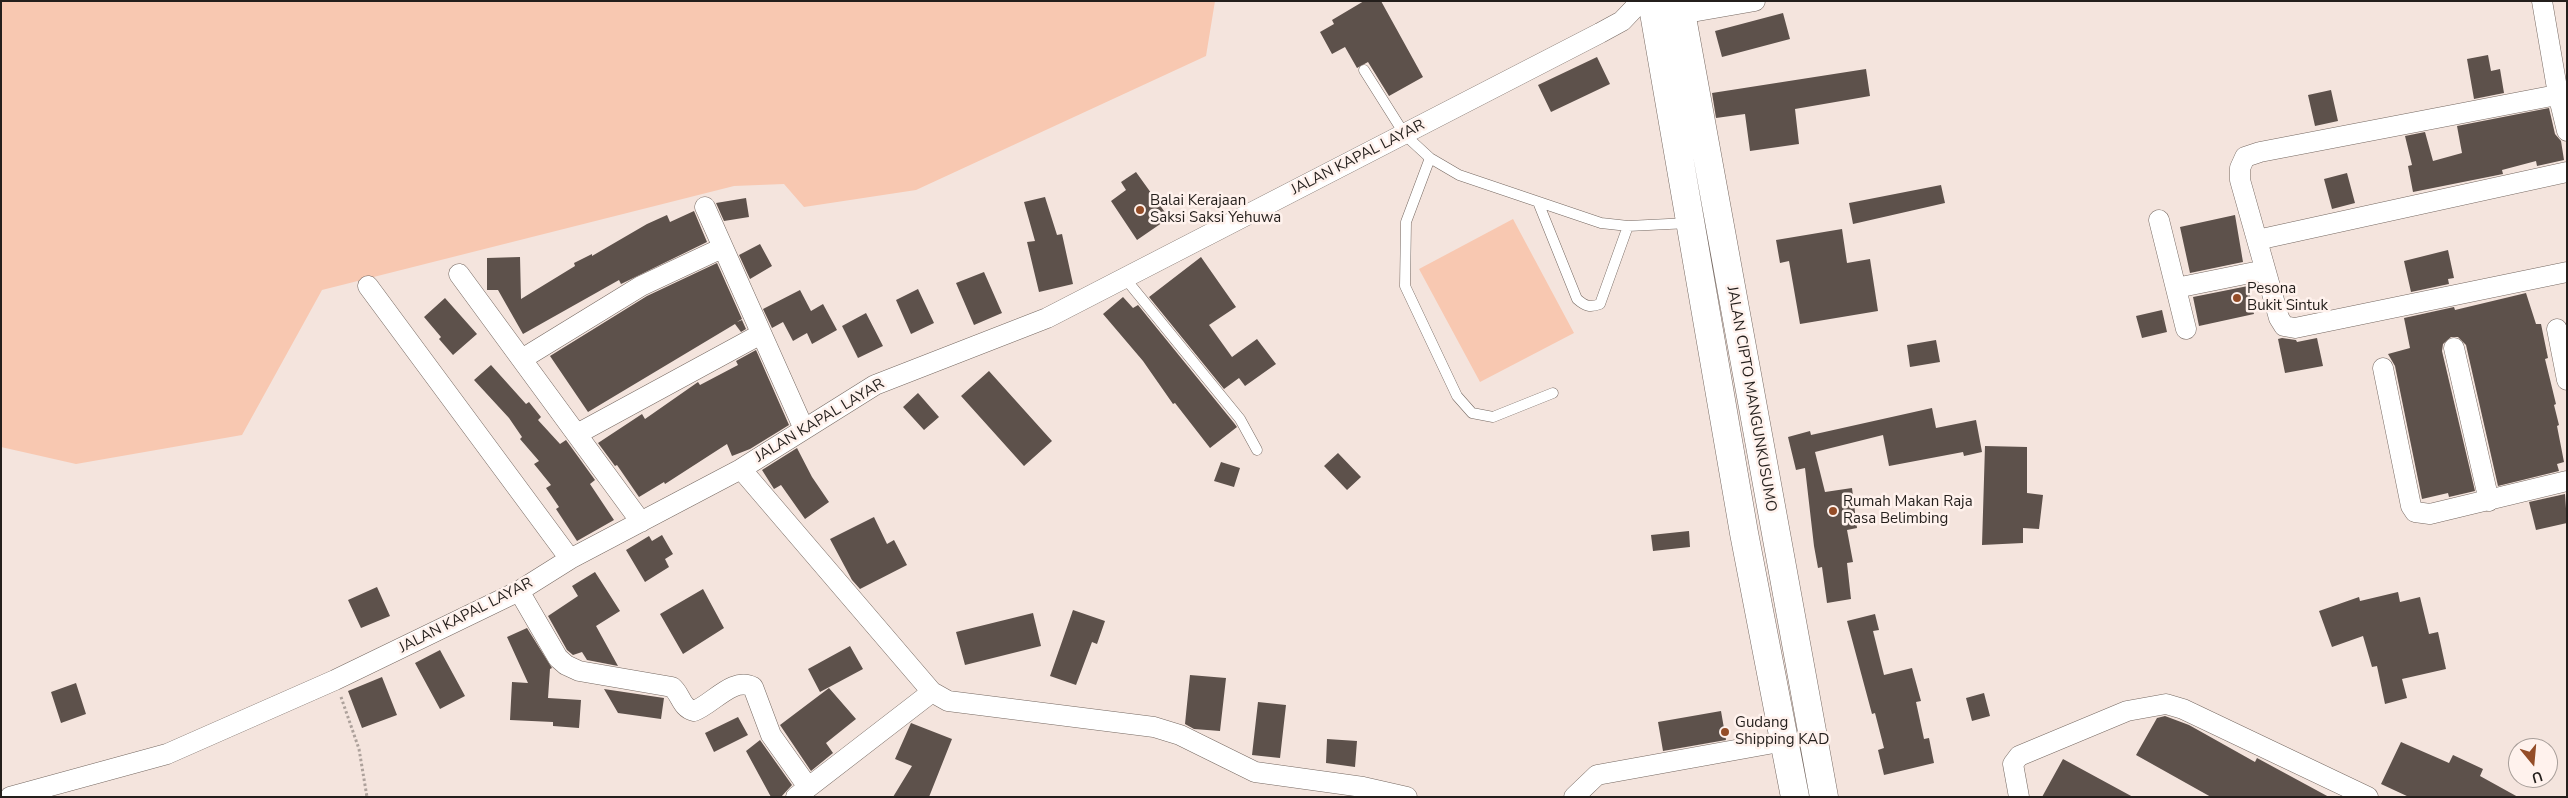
<!DOCTYPE html>
<style>
body{margin:0}
#map{position:relative;width:2568px;height:798px;overflow:hidden;background:#f4e4dd;font-family:"Nunito Sans",sans-serif}
canvas{display:block}
.frame{position:absolute;inset:0;border:2px solid #241f1c;pointer-events:none}
.north{position:absolute;left:2508px;top:738px;width:50px;height:50px;box-sizing:border-box;background:#fff2ed;border:1px solid #a79e99;border-radius:50%;rotate:163deg;font-size:14px;font-weight:700;line-height:20px;text-align:center;color:#241f1c}
.north::after{content:'';display:block;margin:auto;width:18px;height:22px;background:#944d28;clip-path:polygon(50% 0,100% 100%,50% 72%,0 100%)}
</style>
<div id="map">
<canvas width="2568" height="798"></canvas>
<div class="frame"></div>
<div class="north">U</div>
</div>
<script>
const ctx = document.querySelector('canvas').getContext('2d');
ctx.lineJoin = 'round';
function fill(path, color) { ctx.fillStyle = color; ctx.fill(path, 'evenodd'); }
function stroke(path, color, width, dash) { ctx.strokeStyle = color; ctx.lineWidth = width; ctx.lineCap = dash ? 'butt' : 'round'; ctx.setLineDash(dash || []); ctx.stroke(path); }
function label(font, color, halo, rows, align = 'center') {
  ctx.font = font + ' "Nunito Sans",sans-serif'; ctx.lineWidth = 5; ctx.setLineDash([]); ctx.textBaseline = 'middle'; ctx.strokeStyle = halo; ctx.fillStyle = color; for (const [text, x, y, turn = 0] of rows) {
    ctx.save(); ctx.translate(x, y); ctx.rotate((+turn || 0) * Math.PI / 180); ctx.textAlign = isNaN(turn) ? turn : align; if (halo) ctx.strokeText(text, 0, 0); ctx.fillText(text, 0, 0); ctx.restore();
  }
}
fill(new Path2D(`
 M1,1H1215L1206,56L916,190L804,207L784,184L734,186L322,290L242,435L76,464L1,447Z
 M1513,219L1574,333L1480,382L1419,269Z`), '#f8c8b1');
fill(new Path2D(`
 M1364,1H1381L1423,77L1389,96L1368,62L1357,68L1345,47L1332,54L1320,32L1334,24L1332,20Z
 M1783,13L1790,39L1722,57L1715,31Z
 M2488,55L2491,71L2500,69L2504,93L2474,99L2467,59Z
 M1597,57L1610,84L1551,112L1538,85Z
 M1866,69L1870,96L1795,109L1799,144L1750,151L1745,114L1716,118L1712,93Z
 M2331,90L2338,121L2315,126L2308,95Z
 M2549,108L2555,134L2561,141L2564,160L2537,166L2536,161L2502,170L2503,174L2413,192L2408,166L2412,165L2405,136L2425,132L2433,161L2462,153L2457,126Z
 M1136,172L1169,218L1137,240L1111,201L1126,190L1121,182Z
 M2347,173L2355,203L2332,209L2324,179Z
 M1941,185L1945,203L1853,224L1849,203Z
 M1045,197L1057,235L1062,234L1073,284L1039,292L1027,242L1035,241L1024,202Z
 M746,198L749,217L724,221L716,203Z
 M694,211L707,242L621,284L619,280L523,334L498,290H487V258L520,257L521,299L575,266L574,263L592,254V256L647,224L667,215L670,222Z
 M2235,215L2243,262L2190,273L2180,227Z
 M1842,229L1847,263L1870,259L1878,311L1800,324L1789,261L1780,263L1776,240Z
 M760,244L772,266L750,279L739,255Z
 M2448,250L2454,278L2448,279L2449,284L2411,292L2404,261Z
 M1201,257L1236,307L1209,325L1232,357L1257,339L1276,364L1245,386L1239,378L1224,389L1149,297Z
 M717,263L742,319L737,322L742,320L746,329L741,332L735,324L588,412L550,356L647,296Z
 M984,272L1002,313L974,325L956,283Z
 M2248,286L2254,314L2199,326L2193,297Z
 M918,289L934,323L911,334L896,300Z
 M800,290L811,311L823,304L837,330L812,344L807,333L793,341L783,322L772,328L763,309Z
 M2526,293L2536,324H2541L2548,358L2545,359L2556,404L2554,405L2559,425L2557,426L2564,462L2557,464L2559,471L2498,486L2466,345L2458,337H2451L2443,344L2442,351L2475,491L2449,497L2448,493L2422,499L2395,366L2388,354L2410,348L2404,318L2454,307L2455,310Z
 M1123,297L1133,308L1138,305L1234,423L1237,427L1210,448L1175,403L1173,404L1143,361L1103,314Z
 M445,298L477,334L453,355L439,339L441,337L424,317Z
 M2162,310L2167,332L2142,338L2136,316Z
 M866,313L883,346L858,358L842,326Z
 M2282,338L2296,340L2297,342L2317,338L2323,366L2285,373L2278,339Z
 M1936,340L1940,362L1910,367L1907,345Z
 M756,350L789,425L750,449L732,456L727,444L665,484L664,482L639,497L617,465L615,466L598,443L642,414L645,419L698,382L700,385L738,365L736,361Z
 M491,365L526,404L529,402L541,417L538,420L560,444L566,440L595,480L590,484L614,520L577,541L556,509L559,507L546,488L551,485L534,464L539,461L520,439L522,437L509,418L474,380Z
 M989,371L1052,441L1024,466L961,396Z
 M918,393L939,417L924,430L903,407Z
 M1932,408L1936,428L1976,420L1982,452L1964,456L1963,452L1889,466L1883,435L1815,452L1825,492L1852,488L1857,528L1847,530L1853,562L1847,563L1851,599L1827,603L1822,567L1818,568L1814,546L1805,468L1796,470L1788,437L1810,431L1811,435Z
 M1985,446L2027,447V493L2043,495L2039,529L2023,528V543L1982,545Z
 M797,448L812,477L829,502L805,519L781,485L774,489L762,470Z
 M1338,453L1361,477L1347,490L1324,466Z
 M1221,462L1240,468L1234,487L1214,481Z
 M2565,494L2567,523L2536,530L2529,502Z
 M874,517L887,544L894,540L907,565L860,589L852,580L830,539Z
 M1689,531L1690,547L1653,551L1651,535Z
 M662,535L673,554L665,559L669,567L645,582L626,550L649,536L652,541Z
 M595,572L620,611L596,626L618,666L587,660L582,652L573,655L567,650L548,616L578,596L572,586Z
 M377,587L390,616L361,628L348,600Z
 M703,589L724,628L683,654L660,614Z
 M2398,592L2400,602L2420,597L2429,634L2438,632L2446,669L2402,679L2407,698L2385,704L2377,666L2372,667L2363,636L2332,647L2319,611L2359,597L2360,601Z
 M1073,610L1105,621L1097,644L1092,642L1076,685L1050,676Z
 M1033,613L1041,646L965,665L956,632Z
 M1875,614L1879,630L1873,631L1884,675L1912,668L1921,701L1916,702L1924,739L1929,738L1934,763L1884,775L1878,750L1884,748L1875,713L1872,714L1847,621Z
 M527,628L552,668L550,669L548,698L581,700L579,728L553,726V722L510,720L512,682L528,683L507,637Z
 M850,646L863,669L820,692L808,669Z
 M440,650L465,696L440,709L415,663Z
 M1190,675L1226,678L1220,731L1194,729L1185,724Z
 M382,677L397,715L362,728L348,691Z
 M76,683L86,714L61,723L51,692Z
 M829,688L856,719L826,743L833,753L811,771L780,725Z
 M604,689L664,698L661,719L618,713Z
 M1984,693L1990,716L1972,721L1966,698Z
 M1258,702L1286,705L1280,758L1252,755Z
 M1721,711L1726,740L1663,751L1658,722Z
 M2165,716L2189,725L2255,762L2257,758L2329,797H2211L2136,755L2157,718Z
 M738,717L748,735L714,752L705,733Z
 M911,723L952,739L929,797H893L912,766L895,759Z
 M1327,739L1357,741L1355,767L1326,763Z
 M760,740L792,785L781,797H771L746,751Z
 M2401,742L2449,763L2453,755L2483,769L2480,776L2518,797H2409L2381,784Z
 M2063,759L2133,797H2042Z`), '#5d514b');
const lane = new Path2D(`
 M1364,70L1405,135L1430,158L1459,175L1601,223L1628,226L1689,223
 M1430,158L1406,222L1405,286L1457,396L1472,413L1493,417L1553,393
 M1538,202L1577,299C1585,306 1590,308 1600,304L1628,226
 M1124,277L1240,419L1257,450`);
const street = new Path2D(`
 M2542,1L2558,94L2567,131
 M1669,16L1755,1
 M2567,93L2260,152L2245,157L2240,168V180L2279,318L2284,326L2295,328L2567,272
 M705,207L804,429
 M2159,220L2186,329
 M2257,240L2567,172
 M459,274L641,522
 M368,286L570,559
 M2176,288L2265,270
 M2557,329L2567,380
 M2454,348L2489,501
 M522,359L641,286L722,248
 M2383,368L2411,506L2415,512L2430,514L2567,481
 M577,434L761,334
 M741,469L932,692L948,701L1154,727L1180,735L1255,772L1363,787L1407,797
 M519,591L558,658L566,665L579,671L672,687C681,694 681,708 694,711C713,704 733,676 753,687L771,735L808,787
 M10,797L167,754L335,680L519,591L570,559L741,469L875,385L1047,318L1600,33L1622,21L1641,1
 M796,797L932,692
 M1574,797L1597,775L1785,741
 M2019,797L2013,764L2019,756L2127,711L2166,704L2183,709L2368,797`);
const secondary = new Path2D(`
 M1652,1L1744,533L1795,797
 M1679,1L1824,797`);
stroke(lane, '#756861', 11);
stroke(street, '#756861', 21);
stroke(secondary, '#756861', 29);
stroke(new Path2D(`
 M341,697L359,749L367,797`), '#ada19b', 3, [2.5, 2.5]);
stroke(lane, '#fff', 10);
stroke(street, '#fff', 20);
stroke(secondary, '#fff', 28);
for (const [x, y, r, color] of [
 [1140,210,5,"#944d28"],
 [2237,298,5,"#944d28"],
 [1833,511,5,"#944d28"],
 [1725,732,5,"#944d28"]
]) { const dot = new Path2D(); dot.arc(x, y, r, 0, 2 * Math.PI); ctx.fillStyle = color; ctx.fill(dot); stroke(dot, '#fff2ed', 2); }
label('15px', '#241f1c', '#fff2ed', [
 ["JALAN KAPAL LAYAR",1358,158,-27],
 ["JALAN CIPTO MANGUNKUSUMO",1751,399,80],
 ["JALAN KAPAL LAYAR",820,421,-31],
 ["JALAN KAPAL LAYAR",466,616,-27]
]);
label('15px', '#241f1c', '#fff2ed', [
 ["Balai Kerajaan",1150,201],
 ["Saksi Saksi Yehuwa",1150,218],
 ["Pesona",2247,289],
 ["Bukit Sintuk",2247,306],
 ["Rumah Makan Raja",1843,502],
 ["Rasa Belimbing",1843,519],
 ["Gudang",1735,723],
 ["Shipping KAD",1735,740]
], 'left');
</script>
